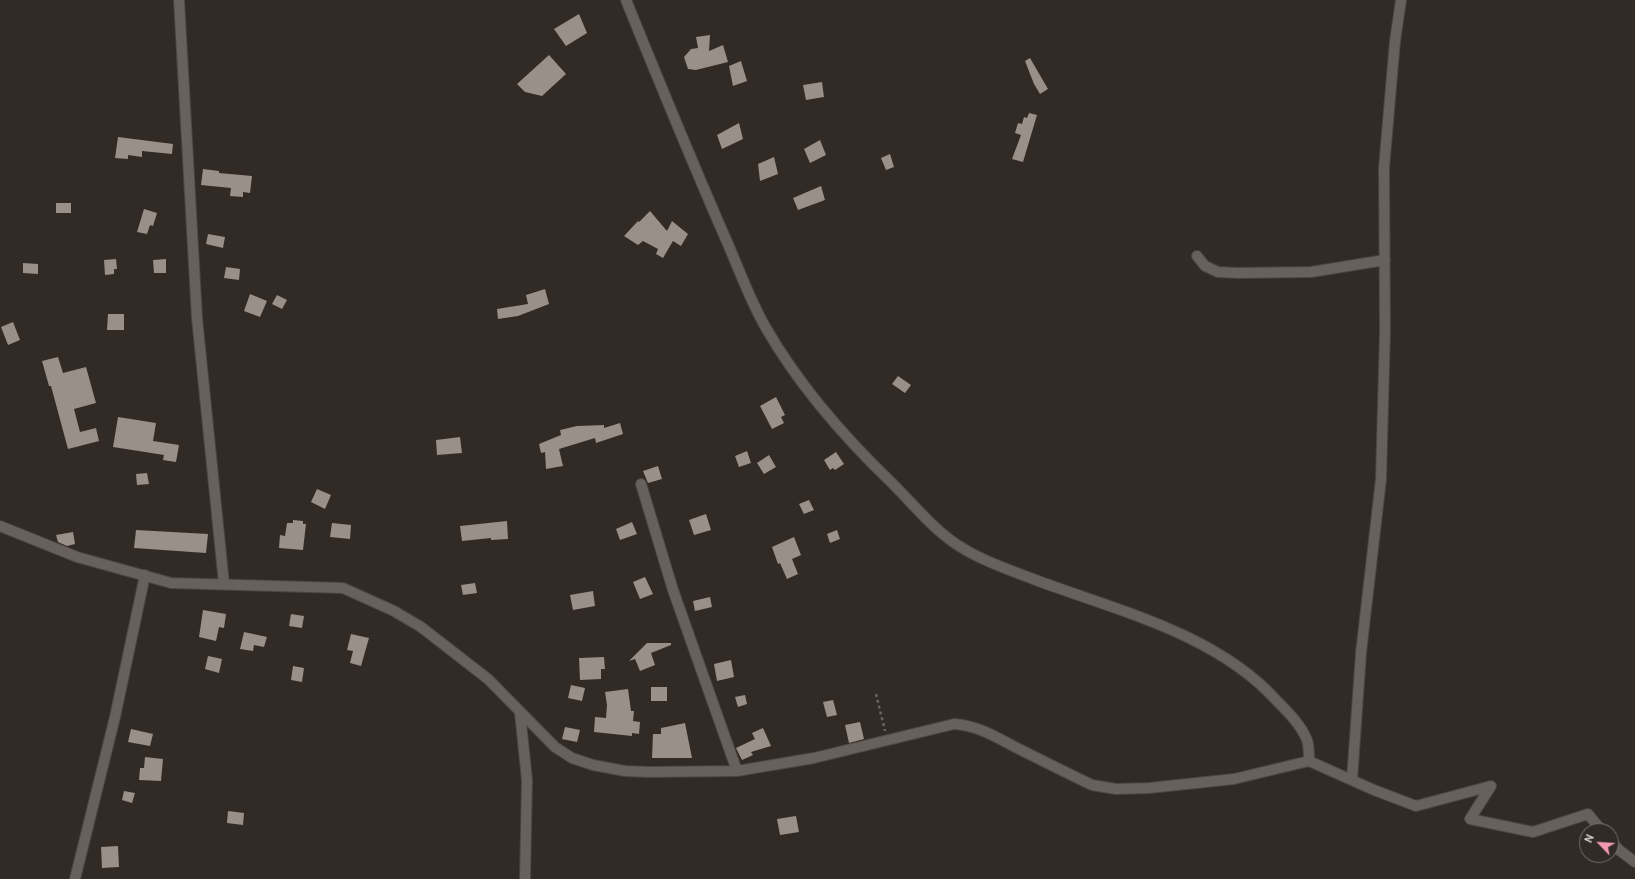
<!DOCTYPE html>
<style>
body{margin:0}
#map{position:relative;width:1635px;height:879px;overflow:hidden;background:#312a25;font-family:Cabin,sans-serif}
canvas{display:block}
.north{position:absolute;left:1579px;top:823px;width:40px;height:40px;box-sizing:border-box;background:#312a25;border:1px solid #76706b;border-radius:50%;rotate:295deg;font-size:11px;font-weight:700;line-height:16px;text-align:center;color:#ddd8d5}
.north::after{content:'';display:block;margin:auto;width:14px;height:18px;background:#f19ab1;clip-path:polygon(50% 0,100% 100%,50% 72%,0 100%)}
</style>
<div id="map">
<canvas width="1635" height="879"></canvas>
<div class="north">N</div>
</div>
<script>
const ctx = document.querySelector('canvas').getContext('2d');
ctx.lineJoin = 'round';
function fill(path, color) { ctx.fillStyle = color; ctx.fill(path, 'evenodd'); }
function stroke(path, color, width, dash) { ctx.strokeStyle = color; ctx.lineWidth = width; ctx.lineCap = dash ? 'butt' : 'round'; ctx.setLineDash(dash || []); ctx.stroke(path); }
fill(new Path2D(`
 M579,14L587,33L566,46L554,29Z
 M710,35L709,51L723,45L728,62L696,70L688,69L684,57L691,49L698,48L696,37Z
 M549,55L566,74L542,96L525,92L517,84Z
 M1030,58L1048,89L1040,94L1034,84L1025,61Z
 M741,61L747,81L733,86L729,66Z
 M822,82L824,97L806,100L803,85Z
 M1029,113L1037,115L1023,162L1012,159L1021,135L1015,133L1018,123L1022,124L1024,117L1027,118Z
 M739,123L743,139L722,149L717,135Z
 M118,137L173,144L172,154L142,151V157L128,155V159L115,158Z
 M820,140L826,155L810,163L804,149Z
 M890,154L894,167L886,170L881,158Z
 M774,157L778,174L760,181L758,164Z
 M203,169L219,171V173L252,176L250,193L243,192V197L230,196L231,188L201,185Z
 M821,186L825,200L798,210L793,198Z
 M56,203H71V213H56Z
 M144,209L157,213L153,226L150,225L147,234L137,232Z
 M650,211L667,231L672,221L688,234L681,246L673,241L663,258L656,254L658,249L643,241L638,245L624,236L638,221L639,222Z
 M208,234L225,237L223,248L206,244Z
 M116,259L117,269H114V274L105,275L104,260Z
 M166,259V273H154L153,260Z
 M23,263L38,264V274L23,273Z
 M226,267L240,269L239,280L224,278Z
 M545,289L549,304L518,316L498,319L497,309L528,304L526,295Z
 M250,294L267,301L260,317L244,311Z
 M277,295L287,300L282,309L272,304Z
 M108,314H124V330H107Z
 M13,322L20,340L8,345L1,327Z
 M58,357L63,373L86,367L96,403L74,409L80,432L96,428L99,441L68,449L51,386H49L42,361Z
 M898,376L911,385L905,393L892,384Z
 M776,397L785,415L781,417L784,423L772,429L760,406Z
 M118,417L156,423L153,441L179,445L176,462L163,460L164,455L113,447Z
 M620,423L623,434L596,443L595,438L559,449L563,466L546,469L545,452L541,453L539,444L561,435L560,430L577,426L604,425V428Z
 M460,437L462,453L437,455L436,440Z
 M747,451L751,463L739,467L735,456Z
 M836,452L844,464L835,470L833,468L830,470L824,460Z
 M769,455L776,467L764,474L757,463Z
 M658,466L662,479L648,483L643,471Z
 M147,473L149,484L137,485L136,474Z
 M317,489L331,495L325,509L311,502Z
 M809,500L814,510L804,514L799,504Z
 M706,514L711,530L694,535L689,520Z
 M293,520L303,521V524H306L303,550L279,548L280,535L285,536L287,523H293Z
 M507,521L508,539L491,540V538L462,541L460,526Z
 M632,522L637,534L620,540L616,529Z
 M332,523L351,525L350,539L330,537Z
 M136,530L208,534L206,553L134,548Z
 M837,530L840,539L830,543L827,534Z
 M73,532L75,544L67,546L58,542L56,535Z
 M794,537L801,555L792,559L798,574L787,579L780,563L778,564L772,547Z
 M645,577L653,594L640,599L633,582Z
 M475,583L477,593L463,595L461,585Z
 M593,591L595,606L573,610L570,595Z
 M710,597L712,607L695,611L693,601Z
 M203,610L226,614L224,628L219,627L216,641L199,637Z
 M291,614L304,616L302,628L289,626Z
 M244,632L267,637L264,647L254,645L253,651L240,649Z
 M351,634L369,638L361,666L350,663L353,651L347,650Z
 M647,643H671V645L651,653L655,665L640,671L635,659L629,661Z
 M208,656L222,659L219,673L205,669Z
 M604,657L605,669H601V679L580,680L579,658Z
 M731,660L734,677L717,681L714,664Z
 M293,666L304,668L302,682L291,680Z
 M571,685L585,688L582,701L568,698Z
 M651,687H667V701H651Z
 M628,689L631,711H634L633,721L640,722L639,734L632,733V736L594,732L595,717L606,718L607,705L605,692Z
 M745,695L747,704L738,707L735,697Z
 M833,700L837,715L827,717L823,702Z
 M860,722L864,739L849,743L845,725Z
 M685,723L692,758H652L653,734H661V728Z
 M565,727L580,730L577,742L562,739Z
 M763,728L771,746L751,752L753,755L742,760L736,748L755,739L752,733Z
 M131,729L153,734L150,746L128,742Z
 M145,757L163,759L161,781L139,780L140,768H144Z
 M124,791L135,793L132,803L122,800Z
 M228,811L244,813L243,825L227,823Z
 M796,816L799,832L780,835L777,819Z
 M118,846L119,867L102,868L101,847Z`), '#99908a');
const street = new Path2D(`
 M179,0L197,318L224,584
 M626,0C658,79 690,157 724,235C738,266 749,299 766,328C800,387 844,437 892,483C915,506 936,533 964,549C985,562 1010,570 1033,579C1115,610 1216,633 1277,701C1288,712 1301,725 1307,740C1309,746 1309,754 1309,761
 M1197,256L1205,266L1218,272L1238,273L1311,272L1385,260
 M641,484L673,590L737,771
 M0,526L77,557L171,583L343,588L394,611L421,627L488,679L555,747L572,758L593,765L625,771L649,772L737,771L814,758L954,724C982,726 1000,740 1025,752C1047,763 1069,774 1092,785L1116,789L1149,788L1234,779L1309,761L1374,790L1416,806L1491,786L1470,819L1533,832L1588,814L1602,831
 M520,713L527,780L525,879
 M1352,780L1361,653L1381,479L1385,331L1384,168L1395,41L1401,0
 M1611,841L1619,850L1635,862
 M75,879L115,717L145,575`);
stroke(street, '#4c4542', 12);
stroke(new Path2D(`
 M876,694L885,731`), '#69625e', 2.5, [3, 3]);
stroke(street, '#68605a', 10);
</script>
